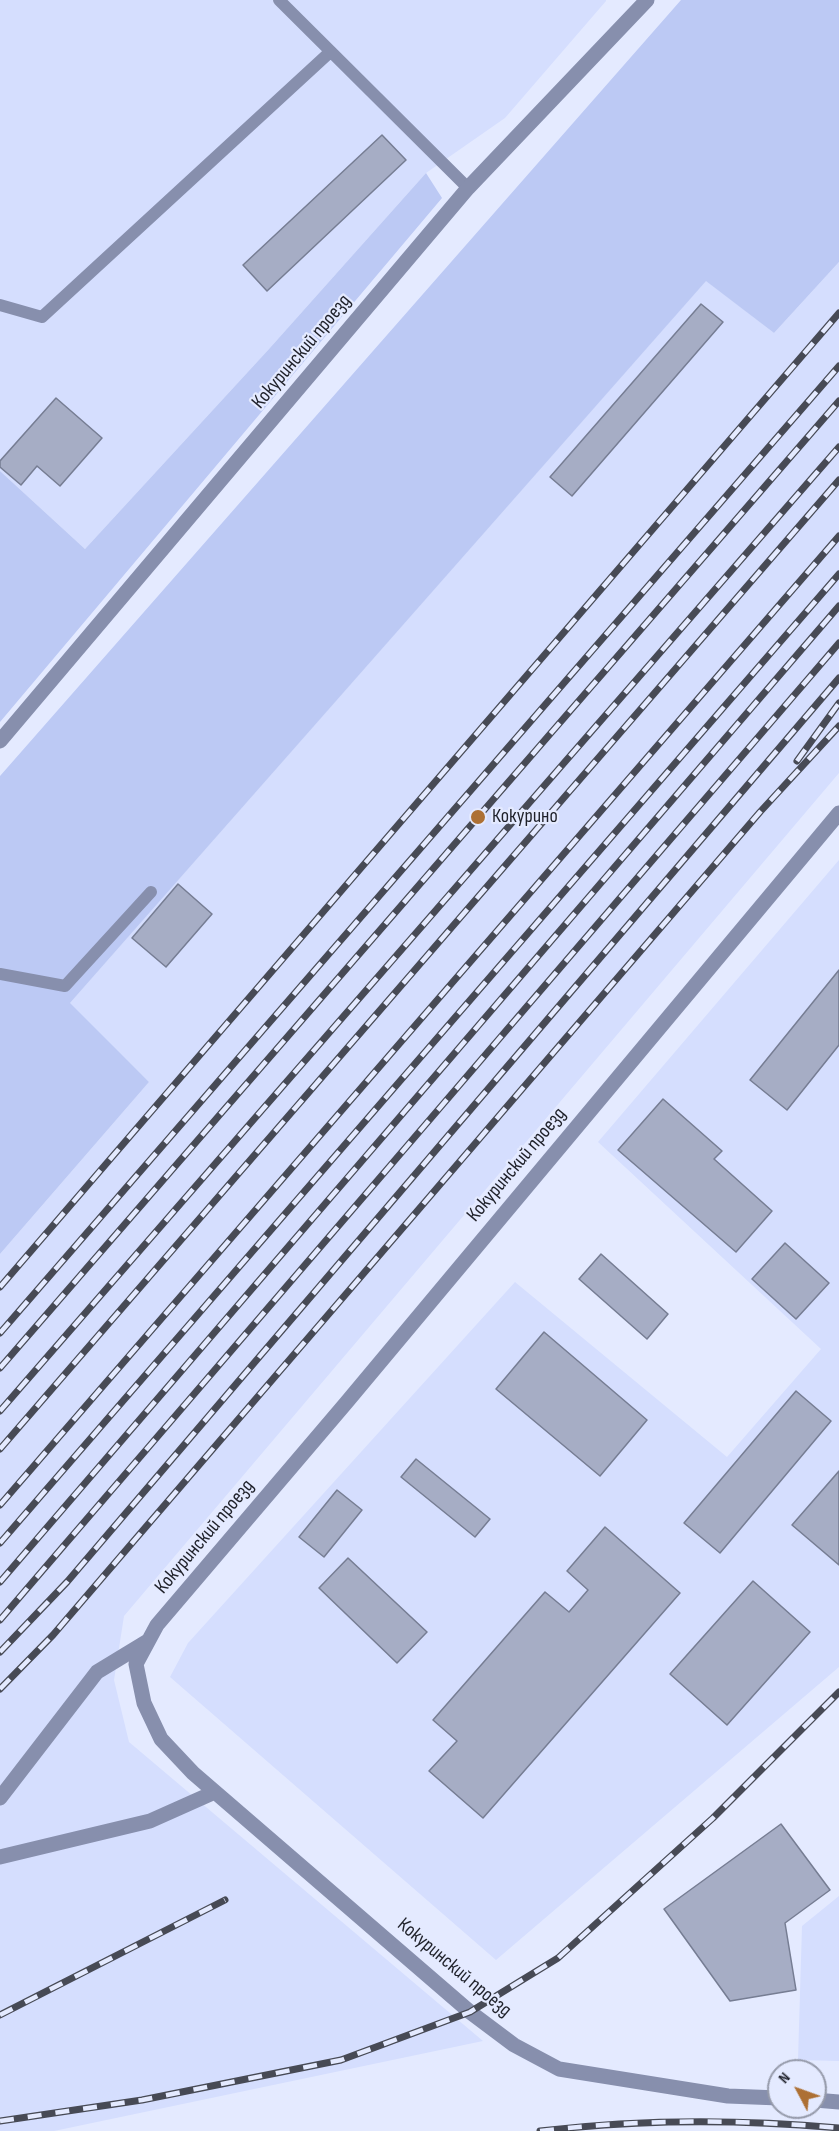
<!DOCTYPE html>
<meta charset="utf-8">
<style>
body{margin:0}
#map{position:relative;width:839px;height:2131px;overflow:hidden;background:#e4eaff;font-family:"Sofia Sans Condensed",sans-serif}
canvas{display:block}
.north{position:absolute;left:767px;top:2059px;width:60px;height:60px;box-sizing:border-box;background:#e4eaff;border:2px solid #959aaa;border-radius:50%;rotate:311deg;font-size:16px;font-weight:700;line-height:24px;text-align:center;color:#1f212a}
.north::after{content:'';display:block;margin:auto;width:21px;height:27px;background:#ad7034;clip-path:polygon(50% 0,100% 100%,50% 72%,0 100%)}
</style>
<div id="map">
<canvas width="839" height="2131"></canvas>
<div class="north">N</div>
</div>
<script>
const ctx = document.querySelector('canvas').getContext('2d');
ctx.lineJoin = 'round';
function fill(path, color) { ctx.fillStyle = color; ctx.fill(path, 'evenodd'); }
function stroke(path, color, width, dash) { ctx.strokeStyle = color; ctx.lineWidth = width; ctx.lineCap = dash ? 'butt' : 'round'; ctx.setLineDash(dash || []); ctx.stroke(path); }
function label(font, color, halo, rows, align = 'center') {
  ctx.font = font + ' "Sofia Sans Condensed",sans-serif'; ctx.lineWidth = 4.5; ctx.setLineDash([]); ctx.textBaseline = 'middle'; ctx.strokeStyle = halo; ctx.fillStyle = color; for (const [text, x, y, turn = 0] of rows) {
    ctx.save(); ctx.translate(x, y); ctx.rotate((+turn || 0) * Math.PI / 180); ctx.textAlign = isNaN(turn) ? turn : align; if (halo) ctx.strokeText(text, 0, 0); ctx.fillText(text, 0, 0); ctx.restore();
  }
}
fill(new Path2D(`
 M0,0H606V1L505,118L426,173L269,349L85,549L0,471Z
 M839,262V773L124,1616L114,1680L129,1742L483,2041L54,2131H0V1254L149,1082L69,1004L706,280L774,333Z
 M839,860V1667L496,1960L170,1677L188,1643L515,1282L727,1457L821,1349L598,1142Z
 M839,1896V2061L798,2060L802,1926Z`), '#d5defe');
fill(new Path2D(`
 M681,0H839V262L774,333L706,281L70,1003L149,1082L0,1254V776Z
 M426,173L442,198L0,722V471L85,549L269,349Z`), '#bcc9f4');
const building = new Path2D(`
 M382,135L406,160L267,291L243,265Z
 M701,304L723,322L572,496L550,477Z
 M56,398L102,438L60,486L37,466L21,485L0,467V461Z
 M178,884L212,914L166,967L132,938Z
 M839,970V1045L787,1110L750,1080Z
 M663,1099L722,1151L714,1159L772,1211L736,1252L618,1150Z
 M785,1243L829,1283L796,1319L752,1279Z
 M601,1254L668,1314L647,1339L579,1279Z
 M544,1332L647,1420L600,1476L496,1389Z
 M796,1391L831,1421L720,1553L684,1523Z
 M416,1459L490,1519L475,1537L401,1477Z
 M839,1471V1565L792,1525Z
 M337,1490L362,1510L324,1557L299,1537Z
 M605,1527L680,1593L483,1818L429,1771L457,1741L433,1720L545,1592L569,1612L588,1590L567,1571Z
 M348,1558L427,1632L397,1663L319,1588Z
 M753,1581L810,1632L727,1725L670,1674Z
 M781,1824L830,1890L785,1923L796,1990L730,2001L664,1909Z`);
fill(building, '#a6adc5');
stroke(building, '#767d93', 1.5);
stroke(new Path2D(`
 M279,0L468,188
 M0,305L42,317L329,53
 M0,974L65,986L151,892`), '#878fad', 12);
stroke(new Path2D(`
 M0,741L468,188L647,0
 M0,1798L97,1672L148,1641
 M0,1857L150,1821L215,1792
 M779,2098L728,2096L559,2069L514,2045L470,2012L193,1773L161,1739L144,1703L136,1664L157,1625L346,1403L839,813
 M815,2100L839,2102`), '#878fad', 15);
const rail = new Path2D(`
 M797,761L839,703
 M0,1287L839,313
 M0,1333L839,366
 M0,1368L839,401
 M0,1411L839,447
 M0,1449L839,480
 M0,1505L839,536
 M0,1543L839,574
 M0,1582L839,606
 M0,1620L839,643
 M0,1652L67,1582L839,678
 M0,1689L53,1635L760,812L839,726
 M0,2015L225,1900
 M0,2121L142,2100L341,2060L470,2012L558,1958L713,1818L839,1692
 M540,2131C641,2119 738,2119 839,2128`);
stroke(rail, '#474a55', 7);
stroke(rail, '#e4eaff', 4.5, [14]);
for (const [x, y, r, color] of [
 [478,817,8,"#ad7034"]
]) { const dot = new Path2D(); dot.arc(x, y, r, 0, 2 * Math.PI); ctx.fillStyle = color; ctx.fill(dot); stroke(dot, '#e4eaff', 2); }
label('20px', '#1f212a', '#e4eaff', [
 ["Кокуринский проезд",302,352,-50],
 ["Кокуринский проезд",517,1165,-50],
 ["Кокуринский проезд",205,1537,-50],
 ["Кокуринский проезд",454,1968,40]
]);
label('20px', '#1f212a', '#e4eaff', [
 ["Кокурино",492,817]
], 'left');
</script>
